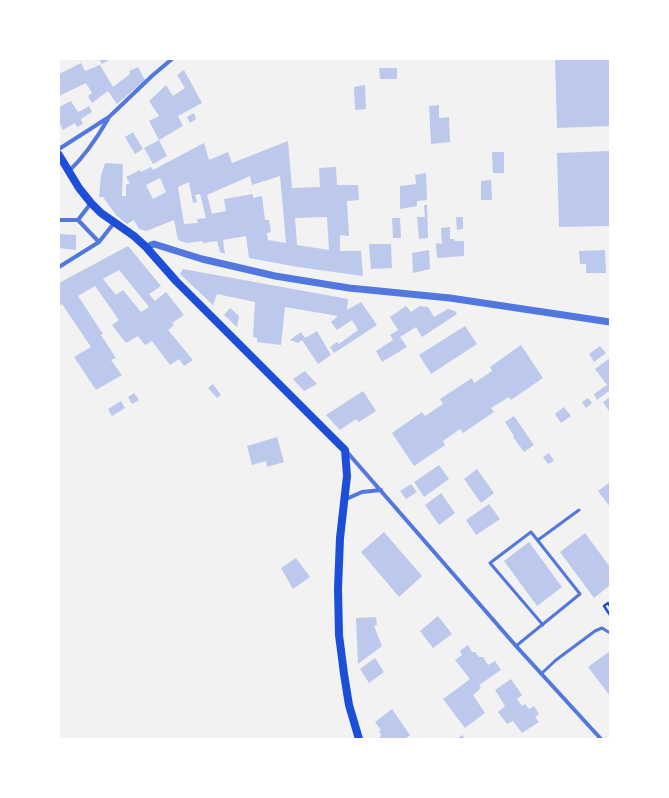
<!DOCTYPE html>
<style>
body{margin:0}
#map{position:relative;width:669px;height:798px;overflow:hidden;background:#f2f2f2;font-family:"Archivo Narrow",sans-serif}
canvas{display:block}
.frame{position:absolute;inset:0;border:60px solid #fff;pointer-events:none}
</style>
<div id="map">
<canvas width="669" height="798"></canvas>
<div class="frame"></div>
</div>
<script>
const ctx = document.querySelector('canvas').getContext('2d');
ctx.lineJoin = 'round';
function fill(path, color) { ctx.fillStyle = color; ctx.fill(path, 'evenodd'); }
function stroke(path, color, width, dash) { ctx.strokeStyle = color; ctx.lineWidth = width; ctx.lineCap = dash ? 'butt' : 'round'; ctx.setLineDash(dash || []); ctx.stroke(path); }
fill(new Path2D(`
 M99,59H111L102,64Z
 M555,59H610V126L557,128Z
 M81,63L85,71L100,65L113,87L130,74L129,71L138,67L145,80L117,104L108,91L92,103L88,96L92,93L86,83L59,96V74Z
 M379,68H397V79H380Z
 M184,70L202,103L178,116L183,126L159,140L149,121L159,116L149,101L166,85L173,96L185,88L177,75Z
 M365,85L366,109L355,110L354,87Z
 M71,101L78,112L89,106L92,112L81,119L83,124L77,127L75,123L63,130L59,123V107Z
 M439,105V118L449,117L450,142L431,144L429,106Z
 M194,113L196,119L190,123L187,117Z
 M133,132L143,149L135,154L125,137Z
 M159,140L167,156L153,164L144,148Z
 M288,141L292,188L320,187L319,168L336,167L337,185H358L359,200L347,201L349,236L340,235V251H361L363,276L298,267L249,258L246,236L223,240L225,254L220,252L217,241L203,243L202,241L187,243L178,240L174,220L146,231L139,229L134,220L127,224L116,215L103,197H99L101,176L105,163L123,164L122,196H126V185L130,183L126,177L140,170L141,172L151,167L153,170L204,143L209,160L228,152L232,163ZM250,176L252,185L280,176L286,243L268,240L267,233L271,232L269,220H265L262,196L253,198V194L224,199L226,211L212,214L207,195ZM160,178L166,192L153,199L146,185ZM189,182L193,203L197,202L195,195L200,194L206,218L197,219L198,223L184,224L178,187ZM327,217L329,250L297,245L295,218Z
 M610,151V226L559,227L557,153Z
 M492,152H504V173H493Z
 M426,173L427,200L417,201V206L400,209V186L416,184L415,175Z
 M491,180L492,200H481V181Z
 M424,205H427L428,238L419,239L417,217H425Z
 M456,217H463V229L457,230Z
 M392,218H400L401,238H393Z
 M450,227V239H454L455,241H464V256L437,258L436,243L442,244L441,228Z
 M59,234L76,235V250L59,248Z
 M369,244H391L392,268L371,269Z
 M128,246L161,286L149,294L155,301L166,292L184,315L172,323L174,325L168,330L193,360L184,366L179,359L170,365L152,341L145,345L138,336L126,343L112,325L119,320L95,286L78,296L103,334L101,335L116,358L111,360L122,375L96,390L74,357L91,347L62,304L59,306V283ZM119,270L149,307L141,312L123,290L116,295L103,279Z
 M429,250L430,269L413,273L412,253Z
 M605,250L606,273H586V264H580L579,251Z
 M183,269L348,299L347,310L361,302L377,325L334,353L330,347L337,342L339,344L358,330L352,320L337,330L331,322L338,316L285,307L281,345L257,342V338L253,337L255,302L217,294L213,305L180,274Z
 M406,306L411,312L420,306L428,307L434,317L448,309L455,311L457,314L422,337L416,327L400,337L407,347L382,362L376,351L393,340L390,335L398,330L390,317Z
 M230,308L239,316L237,327L224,315Z
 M465,326L477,344L431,374L419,355Z
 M317,331L331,355L318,364L302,340L298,343L290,340L301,332L305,338Z
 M521,345L543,378L511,400L509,397L491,408L494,412L463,433L460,429L443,441L445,445L414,466L392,433L422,412L425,416L443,404L440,399L472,378L474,383L492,371L490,367Z
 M600,346L606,353L594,362L589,354Z
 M610,358V390L597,400L594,394L607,385L595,369Z
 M305,371L317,384L304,391L293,379Z
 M213,384L221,395L217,398L208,388Z
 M363,391L376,411L359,422L356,419L340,430L326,415Z
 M134,393L139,400L132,404L128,397Z
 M610,397V410L609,411L603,402Z
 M588,398L592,403L586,408L582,402Z
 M121,401L125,408L112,416L108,409Z
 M564,407L571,416L561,423L555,414Z
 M514,416L534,445L524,452L513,437L514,436L505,422Z
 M277,437L284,462L267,467L266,461L252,465L247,446Z
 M549,453L554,461L548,464L543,457Z
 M439,465L449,479L424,497L414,482Z
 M477,469L494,493L481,503L464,479Z
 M610,482V507L598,491Z
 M411,484L417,492L406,499L400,491Z
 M441,493L455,513L439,525L425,505Z
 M489,504L500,519L476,535L466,520Z
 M384,532L422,576L399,597L361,552Z
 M585,533L610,567V585L594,598L560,552Z
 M529,542L562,587L537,606L504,561Z
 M296,558L310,577L293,589L281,568Z
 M438,616L452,634L433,648L420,631Z
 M376,617L377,625L374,626L382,646L358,664L356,618Z
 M468,645L472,652H475L479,657H483L488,665L495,661L501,670L479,685L481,688L473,695L485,713L465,728L443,699L470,679L455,660L462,655L460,651Z
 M610,651V696L588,667Z
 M375,658L384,672L369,683L360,669Z
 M511,679L522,695L517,699L522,706L525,704L529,709L534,706L539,714L535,717L539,722L522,733L513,721L507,724L498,712L505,706L495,690Z
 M392,709L410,735L405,739L380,738L381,734L379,731L381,730L375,722Z
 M462,735L465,738L457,739Z`), '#bdc9ec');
stroke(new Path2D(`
 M610,606L608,603L604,606L610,615`), '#1d4ed8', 2.5);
stroke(new Path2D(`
 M538,540L579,510
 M516,646L580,594L531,532L490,563L543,625
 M541,674L556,660L595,631L602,628L610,633`), '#5277de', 3);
stroke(new Path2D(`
 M59,149L109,117L153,75L172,59
 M69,171C85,156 97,138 108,119
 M59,220H78L91,203
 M78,220L99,242
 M59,267L99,242L114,223
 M347,452L516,646L601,739
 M344,500L362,492L381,490`), '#5277de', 4);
stroke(new Path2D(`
 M146,247L154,244L202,259L275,276L349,288L450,298L610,322`), '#5277de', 7);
stroke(new Path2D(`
 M59,155L79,188L91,203L101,213L134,236L146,247L176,281L345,450L347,476L340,538L338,589L339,635L344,674L349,705L359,739`), '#1d4ed8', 8);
</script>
